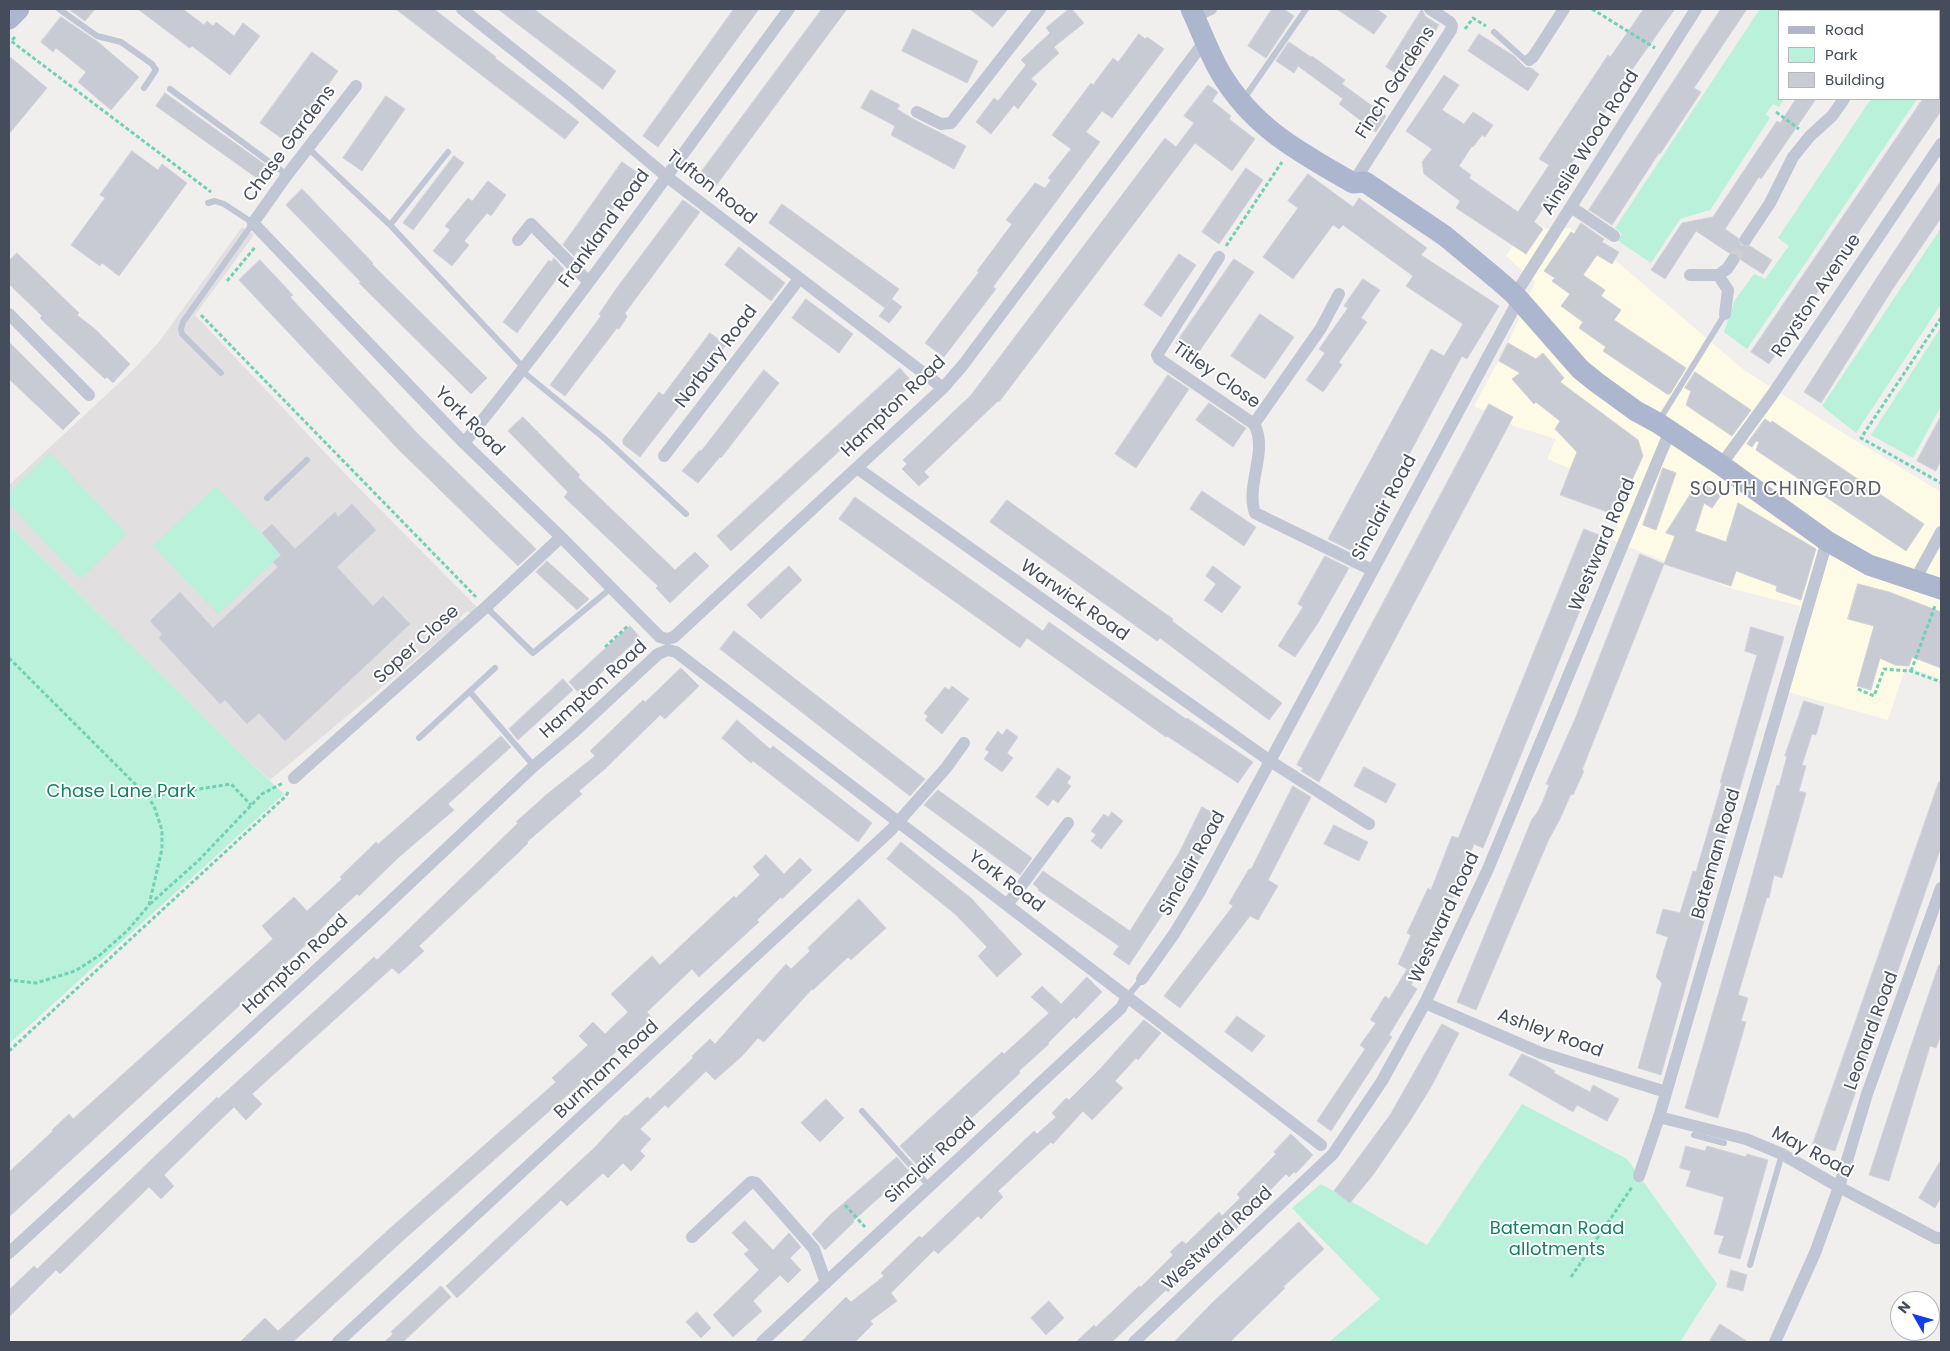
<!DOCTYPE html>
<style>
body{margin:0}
#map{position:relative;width:1950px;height:1351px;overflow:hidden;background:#f1eeee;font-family:Poppins,sans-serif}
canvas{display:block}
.frame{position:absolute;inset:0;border:10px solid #454c5c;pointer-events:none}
.legend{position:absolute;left:1778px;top:10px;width:162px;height:90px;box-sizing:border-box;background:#fff;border:1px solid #b5b7be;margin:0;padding:6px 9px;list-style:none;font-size:15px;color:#454c5c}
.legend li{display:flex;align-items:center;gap:10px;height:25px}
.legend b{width:25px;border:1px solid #b5b7be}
.north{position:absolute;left:1890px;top:1291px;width:50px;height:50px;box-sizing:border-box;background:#fff;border:1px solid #b5b7be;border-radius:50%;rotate:308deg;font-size:14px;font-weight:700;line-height:20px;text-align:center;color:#454c5c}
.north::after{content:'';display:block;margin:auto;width:18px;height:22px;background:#0f3eea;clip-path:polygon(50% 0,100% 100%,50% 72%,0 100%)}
</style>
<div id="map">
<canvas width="1950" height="1351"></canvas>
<div class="frame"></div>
<ul class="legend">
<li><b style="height:6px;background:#acb6cf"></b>Road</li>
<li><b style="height:14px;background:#b9f1db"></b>Park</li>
<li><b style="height:14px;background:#c9cbd4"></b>Building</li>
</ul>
<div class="north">N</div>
</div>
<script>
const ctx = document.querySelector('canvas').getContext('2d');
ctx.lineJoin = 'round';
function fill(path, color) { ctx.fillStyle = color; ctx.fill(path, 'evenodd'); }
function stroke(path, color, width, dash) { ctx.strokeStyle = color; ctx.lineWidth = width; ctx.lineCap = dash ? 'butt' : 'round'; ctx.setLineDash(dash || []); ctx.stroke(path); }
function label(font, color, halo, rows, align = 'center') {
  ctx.font = font + ' Poppins,sans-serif'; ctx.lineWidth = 4; ctx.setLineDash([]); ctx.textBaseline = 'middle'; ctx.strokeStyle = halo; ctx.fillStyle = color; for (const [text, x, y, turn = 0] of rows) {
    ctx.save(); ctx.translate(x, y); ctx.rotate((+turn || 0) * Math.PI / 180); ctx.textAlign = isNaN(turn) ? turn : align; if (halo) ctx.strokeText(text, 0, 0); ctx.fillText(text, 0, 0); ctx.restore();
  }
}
fill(new Path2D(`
 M1530,220L1546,229L1570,228L1602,249L1744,370L1835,428L1941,492V679L1906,666L1888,720L1788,692L1800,606L1730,588L1612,540L1631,493L1547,459L1556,439L1514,426L1474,406L1508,343L1535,282L1506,256Z`), '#fdfbe6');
fill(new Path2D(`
 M242,227L254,235L195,315L350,479L478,608L471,614L467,611L459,618L462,621L270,780L244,757L9,525V485L132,371L159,342Z`), '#e2dfe0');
fill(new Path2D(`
 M1760,9H1842L1840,11H1779V99H1784L1779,107L1773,104L1766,114L1770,118L1710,210L1680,219L1651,263L1617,240L1622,234L1615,228Z
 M1871,99H1917L1747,349L1724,332L1735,300L1754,274L1765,279L1789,246L1778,238Z
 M1941,228V304L1856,433L1822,406Z
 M1941,327V406L1913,458L1871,435Z
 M50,453L127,534L80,579L9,504V493Z
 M216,486L281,555L218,614L153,546Z
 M9,525L244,757L284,794L9,1044Z
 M1522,1104L1627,1159L1717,1284L1680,1342H1329L1380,1299L1292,1208L1321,1184L1427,1245Z`), '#b9f1db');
const building = new Path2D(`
 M73,9H95L85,21L71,11Z
 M138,9H183L204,25L207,21L213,26L216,22L234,36L243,23L260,36L230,75L192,46L190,48Z
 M396,9H434L496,57L495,58L579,122L565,139Z
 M498,9H534L616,71L603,89Z
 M734,9H759L658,147L643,136Z
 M822,9H847L715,187L699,175Z
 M970,9H1008L993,27Z
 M1069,9H1072L1084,23L1054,47L1059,53L1031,79L1037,84L1018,109L1014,105L991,134L976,122L994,98L998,101L1026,65L1021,60L1050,33L1046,28Z
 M1272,9H1284L1294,16L1266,58L1248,46Z
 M1337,9H1376L1387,16L1374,34Z
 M1422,9L1425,16L1439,25L1405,79L1386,67Z
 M1644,9H1675L1631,71L1534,222L1543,229L1526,254L1456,208L1460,201L1424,174L1422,162L1432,149L1406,131L1444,75L1459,85L1442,110L1464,124L1473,112L1493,125L1485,137L1482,135L1473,147L1472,146L1459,166L1471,175L1469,178L1518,212L1549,165L1539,159L1608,55L1610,57Z
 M1721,9H1747L1694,88L1701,92L1660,154L1659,153L1612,225L1589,210Z
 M61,17L98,42L139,77L111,110L78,82L86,72L56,48L53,52L41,42Z
 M913,29L978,61L967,83L902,51Z
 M1139,34L1145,39L1147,37L1164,49L1112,118L1102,111L1086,132L1100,142L993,287L996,289L944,357L925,343L979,272L977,271L1012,224L1006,220L1035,183L1045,188L1051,180L1048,178L1071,149L1052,135L1091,83L1093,85L1113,58L1118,62Z
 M1479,34L1514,56L1525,67L1531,68L1539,74L1528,91L1468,51Z
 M1289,42L1311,57L1312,56L1345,80L1342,84L1386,116L1376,132L1339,104L1343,99L1298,66L1294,73L1276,61Z
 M312,52L338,71L287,142L260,123Z
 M9,56L47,88L9,134Z
 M1208,85L1218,92L1212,101L1231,116L1229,119L1255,139L1232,171L1195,143L999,402L998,401L924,472L929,477L919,486L902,469L907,464L903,460L971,395L1165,138L1176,147L1194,123L1184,116Z
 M871,90L900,105L897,109L913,119L966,146L954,169L891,135L895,126L861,108Z
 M165,93L267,166L258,179L156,106Z
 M386,96L405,109L362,171L343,158Z
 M1796,99H1816L1761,179L1759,177L1725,229L1738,238L1741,245L1750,246L1772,260L1763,274L1741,260L1737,253H1729L1696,231L1665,279L1651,270L1682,223L1713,217L1777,121L1780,123Z
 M1923,99H1941V111L1769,364L1751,352Z
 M132,151L158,170L162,164L187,183L119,276L102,263L100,266L71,245L105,198L100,195Z
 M454,156L464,163L413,230L403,223Z
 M622,162L638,173L581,254L577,251L574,256L563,245Z
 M1246,168L1263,180L1219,244L1202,232Z
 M1308,174L1353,207L1359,198L1427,248L1421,255L1499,306L1467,359L1462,356L1356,553L1328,539L1431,349L1444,356L1463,324L1406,286L1413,276L1343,225L1339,229L1333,225L1293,279L1263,257L1298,208L1288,201Z
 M488,181L506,195L491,216L487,213L464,241L469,245L452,266L433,251L450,230L445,226L468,198L472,201Z
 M1941,181V218L1892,290L1821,403L1804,392L1874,282Z
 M302,189L373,263L372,264L487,378L471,394L359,283L361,282L286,205Z
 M683,200L700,212L625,313L627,317L619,329L617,328L565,396L550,385L601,316L599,314L616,289Z
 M782,204L899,289L885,308L892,299L902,307L889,323L879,316L885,308L769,223Z
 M1581,223L1604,239L1602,242L1619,252L1612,264L1597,255L1583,275L1605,290L1601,296L1621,310L1614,320L1686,368L1670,394H1667L1603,351L1606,347L1579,328L1583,322L1561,306L1570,294L1552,281L1555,278L1544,271L1571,232L1574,234Z
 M739,247L785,283L771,301L725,265Z
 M17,253L79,313L77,315L95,329L130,364L113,383L107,377L105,379L46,324L40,318L42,316L9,284V261Z
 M1179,254L1196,265L1161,317L1144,305Z
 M554,258L564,269L517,333L503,322L549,260L551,262Z
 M1234,259L1254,272L1196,356L1176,343Z
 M260,260L293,295L290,297L417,433L536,549L518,566L398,449L239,280Z
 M1363,279L1380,290L1361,318L1367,322L1339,362L1342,365L1323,392L1306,380L1325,353L1319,349L1348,308L1344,306Z
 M806,299L853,334L839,353L792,318Z
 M1260,314L1294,337L1265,379L1231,356Z
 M710,333L726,345L640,457L623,444V439L659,392L663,395Z
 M9,342L80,413L63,430L9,379Z
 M1508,343L1536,359L1543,353L1564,378L1560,382L1638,440L1643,456L1616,515L1560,495L1577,452L1555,429L1560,421L1536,402L1534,404L1512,379L1520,373L1499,361Z
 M900,368L913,383L731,551L717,536Z
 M764,370L779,383L721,458L720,457L698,483L682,471L700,450L701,451Z
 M1695,372L1751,410L1732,436L1686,405L1691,391L1685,388Z
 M1168,375L1189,389L1136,468L1115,454Z
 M1209,403L1246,428L1233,447L1196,420Z
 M1489,404L1513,417L1319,782L1301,771L1303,768L1297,765Z
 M1941,416V460L1936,471L1917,461Z
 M523,417L580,475L578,477L675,570L695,552L709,566L670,603L656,588L658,586L564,497L568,492L508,431Z
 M1765,419L1771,423L1772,421L1924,524L1906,551L1756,450L1759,442L1756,441L1752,447L1747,444Z
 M1663,468L1676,473L1656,530L1643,525Z
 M1699,481L1721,495L1712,508L1704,503L1695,531L1726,542L1738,503L1816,549L1801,600L1776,591L1777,586L1736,571L1731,586L1664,564L1675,536L1666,533Z
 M1202,491L1256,527L1244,546L1190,509Z
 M855,497L1043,631L1049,622L1186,719L1187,718L1253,762L1238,783L1167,736L1166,737L1027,638L1020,648L839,519Z
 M1007,500L1173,619L1172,621L1282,703L1269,720L1160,638L1157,641L990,522Z
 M352,504L376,530L337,567L373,606L383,596L410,624L285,741L259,713L247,724L225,700L220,704L159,638L162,634L150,621L180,592L213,628L278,567L273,562L281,555L262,533L272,524L295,549L335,512L338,517Z
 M1584,529L1609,539L1483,848L1474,844L1453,898L1448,896L1428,944L1430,945L1411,985L1417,989L1389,1035L1392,1037L1331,1131L1317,1121L1365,1049L1360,1045L1376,1023L1370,1020L1385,996L1389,999L1407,969L1398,964L1411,935L1407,933L1428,888L1431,890L1452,836L1458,838Z
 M1640,554L1664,564L1582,770L1584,771L1573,795L1571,794L1560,819L1549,839L1476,1010L1457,1002L1532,819L1537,813L1543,801L1549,785L1546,784L1575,719Z
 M1325,556L1349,568L1318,623L1295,657L1278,646L1303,607L1298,604Z
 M547,561L589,599L577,610L536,572Z
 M789,566L802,580L761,619L747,605Z
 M1213,566L1241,587L1222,613L1204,600L1216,584L1206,576Z
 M1858,584L1889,592L1941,612V668L1912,657L1909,666L1895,665L1880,658L1871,690L1857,686L1874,626L1848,619Z
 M630,626L640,637L579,693L569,682Z
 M1751,627L1784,637L1718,863L1714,877L1716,878L1661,1075L1638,1068L1662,983L1656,977L1668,937L1656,933L1663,909L1680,913L1693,871L1696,872L1722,783H1720L1757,655L1745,651Z
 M734,631L803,685L925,779L910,796L875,769L720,649Z
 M681,668L699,686L665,719L660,715L606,768L579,791L582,794L527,842L528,843L518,853L419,946L424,951L399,974L392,968L252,1094L262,1104L246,1120L234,1107L209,1131L164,1175L174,1186L161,1199L149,1187L60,1274L56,1270L9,1317V1290L34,1266L37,1269L217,1097L218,1099L374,957L377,960L518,823L516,822L546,795L595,756L590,751L643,700L645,702Z
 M563,679L573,690L518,740L509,729Z
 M952,686L969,699L942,734L925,720L928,716L924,713L945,687L949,690Z
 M1804,701L1824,707L1816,735L1812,734L1802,765L1806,766L1799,791L1806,793L1782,878L1774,875L1769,898L1767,897L1738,995L1748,998L1741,1021L1746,1022L1718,1118L1685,1108L1745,902L1777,785L1779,786L1787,756H1785Z
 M737,720L770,749L773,746L872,823L858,842L753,761L751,763L722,738Z
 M1007,729L1018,737L1007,753L1013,758L1002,772L984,759L989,752L985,749L998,731L1002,735Z
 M501,736L511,747L448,804L454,810L399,857L359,896L357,894L332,917L311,940L9,1217V1172L53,1131L52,1130L69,1114L73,1119L273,939L262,926L294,897L307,911L342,879L340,877L376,842L378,844Z
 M1364,767L1396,784L1386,803L1354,786Z
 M1058,768L1071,777L1067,783L1071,786L1058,803L1053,799L1048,806L1036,797Z
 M1939,782H1941V847L1835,1151L1813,1144Z
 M1293,786L1311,797L1268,880L1278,886L1258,920L1250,916L1180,1008L1164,996L1233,906L1229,903L1249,869H1251Z
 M938,790L1032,858L1020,875L924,805Z
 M1202,807L1221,817L1204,852L1129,965L1113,954L1119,946L1038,890L1039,889L1033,884L1043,871L1130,931L1179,853Z
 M1112,812L1123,821L1101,849L1091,841L1096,835L1091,831L1104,814L1108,817Z
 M1334,825L1368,842L1359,861L1324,844Z
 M901,842L971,898L1022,954L997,977L978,956L987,947L955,914L887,859Z
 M766,855L784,874L800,858L812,870L782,899L781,897L757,920L759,922L699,977L692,969L647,1012L652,1018L605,1062L399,1244L293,1342H240L265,1318L278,1331L387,1231L556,1082L552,1078L588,1045L579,1036L593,1022L605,1034L628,1012L611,994L652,956L660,965L734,896L736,898L760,875L753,867Z
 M859,899L886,928L851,960L848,957L813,990L812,989L764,1042L758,1038L742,1056L715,1080L706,1071L668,1108L665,1105L640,1129L651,1139L640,1151L645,1156L631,1171L623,1163L608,1178L603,1173L567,1206L561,1200L457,1298L446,1286L594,1148L625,1115L627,1116L647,1097L650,1099L693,1058L692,1056L710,1039L715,1044L786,964L791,969L810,951L808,948Z
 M1939,965H1941V1035L1936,1048L1930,1046L1889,1181L1869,1175L1910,1049Z
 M1087,977L1102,992L1076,1019L1074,1017L1048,1043L1049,1044L1019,1071L1020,1073L919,1167L900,1146L979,1073L1002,1052L1004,1054L1049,1013L1031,997L1042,986L1061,1004Z
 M1237,1016L1265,1036L1252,1052L1225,1032Z
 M1144,1020L1161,1033L1138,1060L1136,1058L1115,1081L1123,1088L1092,1120L1083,1111L1053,1144L1051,1142L998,1191L1003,1197L981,1219L978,1216L938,1254L934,1250L891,1293L897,1301L870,1321L873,1324L855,1342H801L846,1297L851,1302L884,1276L881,1273L919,1236L922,1238L1034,1131L1037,1134L1056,1117L1052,1113L1066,1098L1069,1100L1101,1068Z
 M1442,1024L1459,1033L1431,1087L1410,1121L1373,1175L1350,1203L1334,1191L1390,1115Z
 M1522,1054L1536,1060L1555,1071L1554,1073L1590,1092L1593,1085L1619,1099L1607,1121L1577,1105L1573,1112L1509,1075Z
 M826,1099L844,1118L820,1142L801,1123Z
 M1291,1134L1313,1155L1296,1173L1294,1172L1289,1177L1286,1174L1251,1210L1253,1213L1168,1292L1166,1290L1112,1342H1076L1094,1325L1096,1327L1139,1286L1141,1287L1173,1255L1170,1252L1182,1241L1186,1244L1219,1212L1222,1216L1240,1198L1237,1194L1276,1154L1274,1152Z
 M1686,1146L1705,1151L1707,1146L1746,1157L1747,1154L1768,1160L1740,1259L1718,1253L1724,1236L1714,1234L1724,1197L1686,1186L1691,1171L1680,1168Z
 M897,1157L909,1171L853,1221L854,1222L825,1250L812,1234L830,1215Z
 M1941,1160V1197L1935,1208L1919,1198Z
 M745,1221L773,1250L789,1233L801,1247L790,1258L801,1270L788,1283L780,1275L753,1301L762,1311L733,1337L713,1315L759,1270L744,1254L749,1250L732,1233Z
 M1299,1222L1324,1249L1283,1287L1285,1288L1230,1342H1174L1213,1302Z
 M1731,1270L1747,1275L1743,1291L1727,1287Z
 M441,1286L451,1297L403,1342H384L393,1334L391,1332Z
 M1049,1301L1064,1318L1046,1335L1031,1318Z
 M697,1312L711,1328L701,1338L686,1322Z
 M1720,1324L1748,1342H1709Z`);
fill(building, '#c9cbd4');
stroke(building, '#d1d2da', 1);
stroke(new Path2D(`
 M1733,260L1746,239`), '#cfced1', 12, [12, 6]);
stroke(new Path2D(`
 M1592,9L1655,48
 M1465,29L1473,18L1486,26
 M15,37L11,41L211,192
 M1776,112L1799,129
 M1226,246L1282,162
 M227,281L256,246
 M201,315L476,597
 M1941,318L1861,438L1941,483
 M605,647L629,625
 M9,658L148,797L154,806L162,830V849L149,905L128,930L100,955L75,971L36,983L9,980
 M1911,671L1935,606
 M1858,689L1874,696L1884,669L1911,671L1941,682
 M148,797L231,784L251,805
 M150,904L198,861L262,794L283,783
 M9,1051L286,796L289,790
 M845,1205L865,1227
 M1571,1277L1632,1187`), '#6fd1b6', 3, [4, 2.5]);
stroke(new Path2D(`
 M59,9L97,36L121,42L152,64L156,70L144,88
 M1494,32L1525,60H1529
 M170,89L287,175
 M1243,100L1306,9
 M308,148L390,225L524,368
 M208,203L215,201L224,204L253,223L183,322L181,329L182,334L221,373
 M390,225L448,152
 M522,371L605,439L686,514
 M1660,419L1725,314
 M267,498L307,460
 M486,607L533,653L611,588
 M470,692L534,766
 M419,738L495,668
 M1127,997L1142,979
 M862,1111L930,1187
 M1694,1135L1724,1143
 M1750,1265L1782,1154`), '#c0c6d4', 6);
stroke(new Path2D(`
 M462,9L569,94L666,176L943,388
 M1892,11L1894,9
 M1195,16L1211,9
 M1529,60L1533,57L1564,9
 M356,86L287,175L253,223L464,443L561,537L660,637L667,639L674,637L943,388L963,365L1204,42
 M917,112L941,124L951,123L1040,9
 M1353,183L1451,30L1452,26L1450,22L1430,9
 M1571,207L1614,236
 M1746,239L1770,203L1793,157L1810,136L1832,116L1844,99
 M518,240L531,224L589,282
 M1219,257L1157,355L1159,359L1254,424C1269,451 1245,485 1255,513L1372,570
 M1690,275H1718
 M1515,295L1696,9
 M9,314L89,395
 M1725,314L1728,290L1718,275L1727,269L1733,260
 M1254,424L1321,328L1339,294
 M464,443C578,303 682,154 789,9
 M664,456L799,279
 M1721,465L1772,395L1941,144
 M857,468L1270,761L1369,824
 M1915,580L1941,532
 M294,778L486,607L561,537
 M1007,905L1068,823
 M1142,979L1174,934L1199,893L1519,299
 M1425,1003L1541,1053L1666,1092
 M1659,1117L1746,1139L1782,1154L1839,1187L1936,1238H1941
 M1639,1176L1659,1117L1827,541
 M692,1237L751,1182L756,1183L814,1249L826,1283
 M9,1253L377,914L534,766L574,732L658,654L668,650L676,652L1321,1145
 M338,1342L891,830L946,768L964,743
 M762,1342L1121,1008L1127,997
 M1134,1342L1333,1154L1382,1081L1425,1003L1488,869L1670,431
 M1775,1342L1815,1253L1839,1187L1867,1094L1941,888`), '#c0c6d4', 12);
stroke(new Path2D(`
 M1191,9C1201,30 1208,51 1220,72C1253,128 1298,151 1353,183L1365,182L1445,236L1498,280L1515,295L1580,369L1596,382L1636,411L1658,423L1721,465L1827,541L1869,565L1941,589
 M9,19L19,9`), '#acb6cf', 21);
label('18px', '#454c5c', '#fff', [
 ["Finch Gardens",1396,83,-57],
 ["Ainslie Wood Road",1591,143,-58],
 ["Chase Gardens",290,144,-53],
 ["Tufton Road",711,188,38],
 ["Frankland Road",605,229,-54],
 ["Royston Avenue",1817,296,-56],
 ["Norbury Road",717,357,-53],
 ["Titley Close",1216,376,35],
 ["Hampton Road",894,407,-44],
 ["York Road",469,422,45],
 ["Sinclair Road",1385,508,-62],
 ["Westward Road",1603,545,-67],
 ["Warwick Road",1074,601,35],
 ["Soper Close",417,645,-42],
 ["Hampton Road",594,690,-42],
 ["Bateman Road",1717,854,-74],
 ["Sinclair Road",1193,864,-61],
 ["York Road",1006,882,37],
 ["Westward Road",1445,918,-65],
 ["Hampton Road",296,965,-43],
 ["Leonard Road",1872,1031,-70],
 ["Ashley Road",1550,1034,20],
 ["Burnham Road",607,1070,-43],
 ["May Road",1812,1153,28],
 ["Sinclair Road",931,1161,-43],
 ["Westward Road",1218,1239,-43]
]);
label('18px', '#128262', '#fff', [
 ["Chase Lane Park",121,792],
 ["Bateman Road",1557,1229],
 ["allotments",1557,1250]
]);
ctx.letterSpacing = '1px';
label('19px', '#5a5c63', '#fff', [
 ["SOUTH CHINGFORD",1786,490]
]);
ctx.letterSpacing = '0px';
</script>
